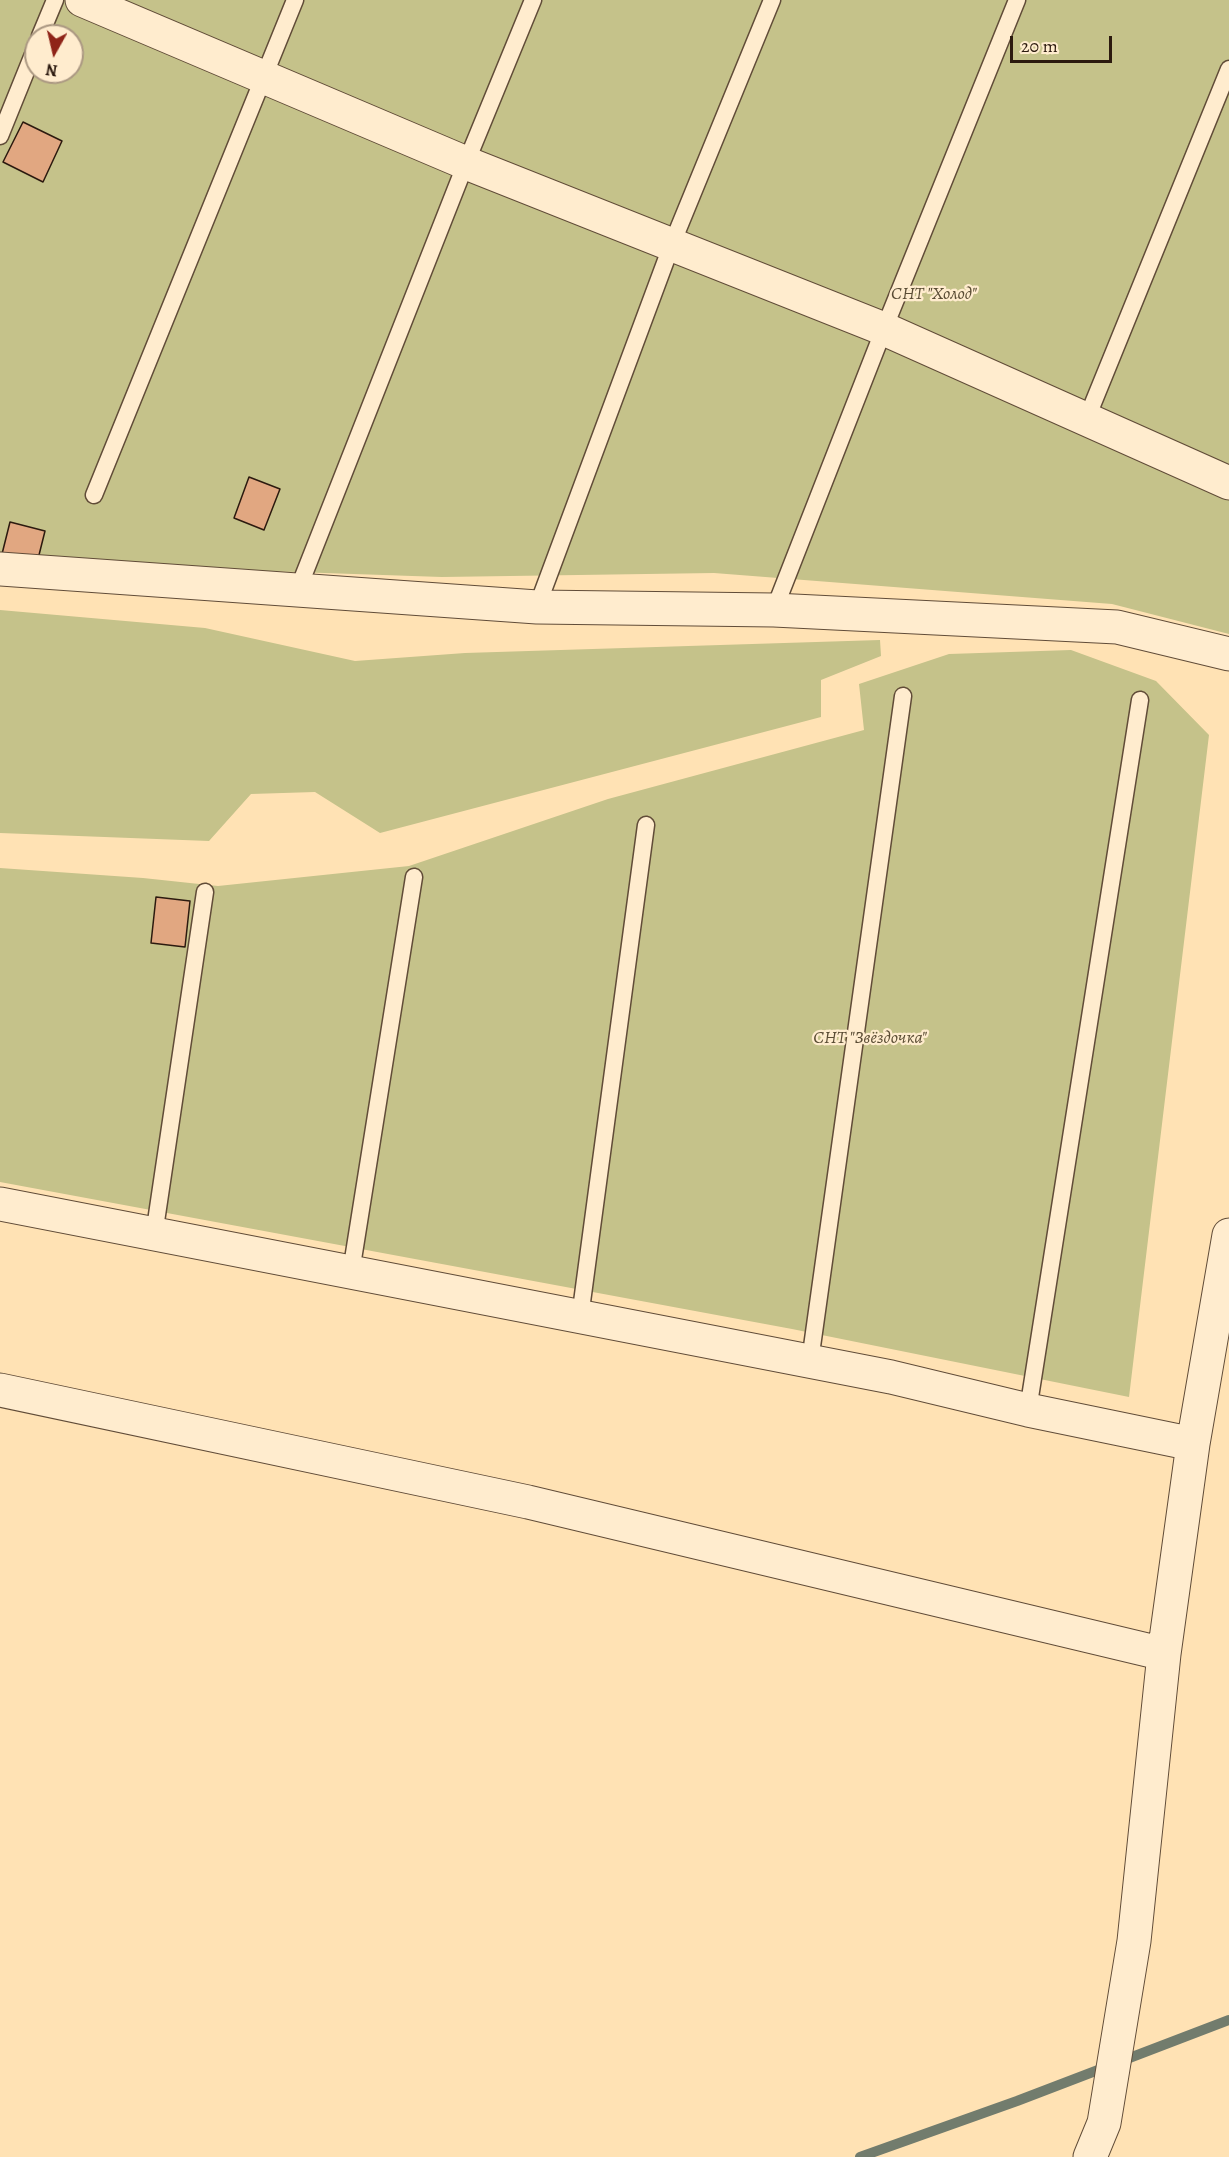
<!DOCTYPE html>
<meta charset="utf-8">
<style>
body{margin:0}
#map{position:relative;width:1229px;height:2157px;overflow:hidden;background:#ffe2b4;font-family:Alegreya,serif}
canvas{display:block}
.north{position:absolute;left:24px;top:24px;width:60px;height:60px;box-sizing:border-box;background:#ffecce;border:2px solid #ab9882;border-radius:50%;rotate:188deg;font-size:16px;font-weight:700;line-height:24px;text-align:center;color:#2c1a0f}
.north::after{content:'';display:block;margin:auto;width:21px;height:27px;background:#8f2418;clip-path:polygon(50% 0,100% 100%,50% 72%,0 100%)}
.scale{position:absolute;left:1010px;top:36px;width:102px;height:27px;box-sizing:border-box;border:3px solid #2c1a0f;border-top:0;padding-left:8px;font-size:18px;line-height:21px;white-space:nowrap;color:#2c1a0f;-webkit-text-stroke:4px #ffecce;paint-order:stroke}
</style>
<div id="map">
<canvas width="1229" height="2157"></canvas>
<div class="north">N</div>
<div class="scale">20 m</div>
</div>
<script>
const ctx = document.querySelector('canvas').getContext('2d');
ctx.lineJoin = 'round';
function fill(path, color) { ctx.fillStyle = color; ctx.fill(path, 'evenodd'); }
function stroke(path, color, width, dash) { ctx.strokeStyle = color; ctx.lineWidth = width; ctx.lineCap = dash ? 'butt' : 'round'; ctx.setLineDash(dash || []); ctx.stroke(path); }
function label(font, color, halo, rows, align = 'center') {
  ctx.font = font + ' Alegreya,serif'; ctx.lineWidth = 4.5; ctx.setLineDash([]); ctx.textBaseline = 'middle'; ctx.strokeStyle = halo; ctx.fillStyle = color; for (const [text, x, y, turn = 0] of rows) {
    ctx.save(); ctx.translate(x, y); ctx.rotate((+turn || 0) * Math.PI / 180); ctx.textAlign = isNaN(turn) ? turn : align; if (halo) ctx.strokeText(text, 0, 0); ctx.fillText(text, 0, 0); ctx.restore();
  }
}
fill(new Path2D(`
 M0,0H1229V634L1112,604L714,573L442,577L0,562ZM36,36H72V72H36Z
 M0,610L205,628L355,661L465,653L880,640L881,656L821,680V717L380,833L315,792L251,794L209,841L0,833Z
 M1071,650L1156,681L1209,735L1129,1397L792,1329L0,1182V868L143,878L218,886L409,866L608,799L864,730L859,684L949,654Z`), '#c5c28a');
stroke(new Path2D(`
 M860,2157L1017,2101L1229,2020`), '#727c6d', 10);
const building = new Path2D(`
 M23,122L62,141L43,182L3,162Z
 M249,477L280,489L264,530L234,518Z
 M10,522L45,531L37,563L2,554Z
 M156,897L190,901L185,947L151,943Z`);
fill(building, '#e1a781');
stroke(building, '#2c1a0f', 1.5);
const lane = new Path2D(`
 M40,36L55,0
 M0,136L36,47
 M1087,418L1229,69
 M94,495L295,0
 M297,592L466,163L533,0
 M537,607L672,244L772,0
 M774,610L884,329L1017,0
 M154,1235L205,892
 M351,1272L414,877
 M580,1317L646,825
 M810,1361L903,696
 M1028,1410L1140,700`);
const street = new Path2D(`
 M82,0L466,163L884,329L1229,483
 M0,569L537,607L774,610L1117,627L1229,654
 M0,1204L891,1377L1028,1410L1193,1444
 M0,1390L528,1502L1164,1654
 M1090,2157L1104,2123L1134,1941L1164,1654L1193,1444L1229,1235`);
stroke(lane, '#614c38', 19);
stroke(street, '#614c38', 35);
stroke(lane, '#ffecce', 16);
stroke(street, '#ffecce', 33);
label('italic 18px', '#5a4c34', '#ffecce', [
 ["СНТ \"Холод\"",934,295],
 ["СНТ \"Звёздочка\"",870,1039]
]);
</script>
